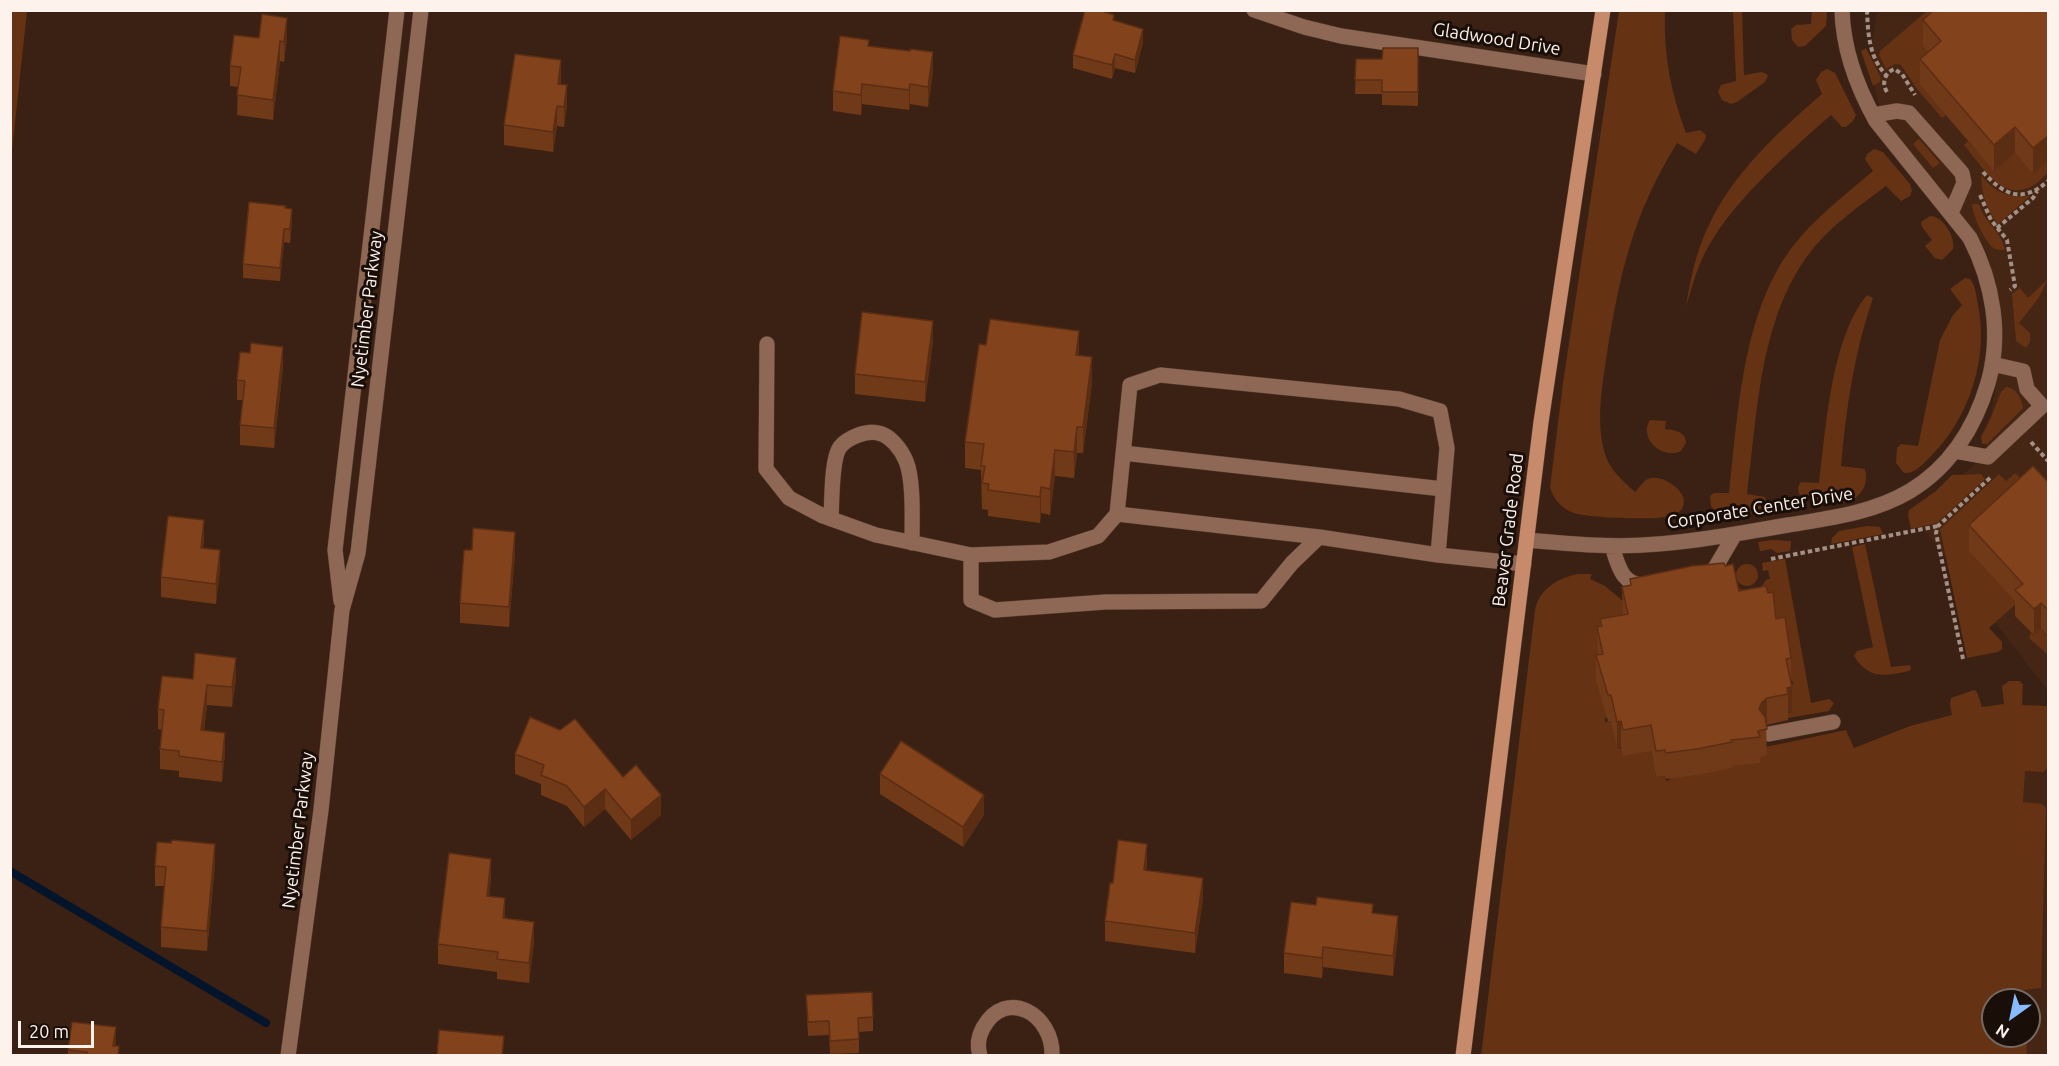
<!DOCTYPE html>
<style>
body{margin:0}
#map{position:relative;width:2059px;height:1066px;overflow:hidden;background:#3b2113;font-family:Ubuntu,sans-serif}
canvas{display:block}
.frame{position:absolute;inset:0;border:12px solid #fdf2ec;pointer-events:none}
.north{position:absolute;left:1981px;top:988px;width:60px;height:60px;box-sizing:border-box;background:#1a0e08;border:2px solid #756963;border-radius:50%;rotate:213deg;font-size:16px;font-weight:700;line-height:24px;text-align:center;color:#fdf2ec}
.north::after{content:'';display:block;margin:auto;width:21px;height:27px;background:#87bbfb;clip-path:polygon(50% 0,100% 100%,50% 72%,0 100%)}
.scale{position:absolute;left:18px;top:1021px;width:76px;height:27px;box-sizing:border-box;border:3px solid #fdf2ec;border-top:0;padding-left:8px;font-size:18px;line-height:21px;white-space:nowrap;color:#fdf2ec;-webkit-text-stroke:4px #1a0e08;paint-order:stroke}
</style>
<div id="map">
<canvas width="2059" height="1066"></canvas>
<div class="frame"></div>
<div class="north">N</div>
<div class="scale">20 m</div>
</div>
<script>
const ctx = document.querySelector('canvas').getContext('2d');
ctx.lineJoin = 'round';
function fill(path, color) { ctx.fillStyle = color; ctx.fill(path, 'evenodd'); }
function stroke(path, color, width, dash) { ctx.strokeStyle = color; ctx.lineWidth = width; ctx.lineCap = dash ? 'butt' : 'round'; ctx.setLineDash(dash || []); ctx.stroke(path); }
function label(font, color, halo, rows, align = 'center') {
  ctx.font = font + ' Ubuntu,sans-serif'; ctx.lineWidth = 6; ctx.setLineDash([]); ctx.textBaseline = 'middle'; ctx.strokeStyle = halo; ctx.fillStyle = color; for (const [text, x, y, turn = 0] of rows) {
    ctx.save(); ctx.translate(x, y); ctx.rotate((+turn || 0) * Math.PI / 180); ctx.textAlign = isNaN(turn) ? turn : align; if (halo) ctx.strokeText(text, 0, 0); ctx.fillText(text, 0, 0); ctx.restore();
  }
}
fill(new Path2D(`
 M1877,11H2048V691L1916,519L1984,455L2002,351L1987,252L1882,118L1869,63Z
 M2048,728V1055H2012V1036H2029V1000H2012L2010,729Z`), '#452513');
fill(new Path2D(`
 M11,10L27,11L11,160L10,11Z
 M1619,11H1665C1663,53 1671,93 1686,133L1700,130L1706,135L1705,140L1696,154L1677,143C1633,214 1620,273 1607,353C1602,387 1595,424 1606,457C1611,471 1624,482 1635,492C1639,488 1643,481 1648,479C1661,473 1692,492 1682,509C1680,511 1677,514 1675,515C1663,521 1587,518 1574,513C1562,509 1553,499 1550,487L1563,383Z
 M1733,11H1742L1744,75L1762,72L1768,75L1765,82L1737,102L1731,104L1722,100L1718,92L1721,85L1736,81Z
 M1812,11H1827L1826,26L1805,46L1798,47L1792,40L1791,29L1796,25L1811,24Z
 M1927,11H1956L1941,67L1920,85L1946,115L1942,118L1917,89L1901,65L1895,64L1886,69L1879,55L1880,51Z
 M1866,48L1881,78L1880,82L1873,86L1861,51Z
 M1827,69L1835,73L1856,115L1853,121L1846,127H1842L1831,115C1790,151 1727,206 1704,255C1696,271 1691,290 1686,307C1690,280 1696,252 1708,227C1732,174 1779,131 1822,94L1816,80L1821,72Z
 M1919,139L1940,163L1933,168L1913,144Z
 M1968,141L1994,170L2015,153L2033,174L2048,160V173C2041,179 2034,187 2025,189C1999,198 1978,161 1964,145Z
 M1874,149L1883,152L1910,184L1912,191L1910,196L1901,201L1886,186C1862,204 1836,222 1816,245C1759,313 1758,410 1747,494L1765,497L1767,503C1756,516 1733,517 1718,514L1711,506L1710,496L1714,493H1729C1738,414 1742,316 1790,250C1813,219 1844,196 1873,171L1865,159L1867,154Z
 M1981,175C1995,193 2008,198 2030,196L1998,224C1986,210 1982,194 1981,175Z
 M1972,204H1979C1984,222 2002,232 2005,250C2002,250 1998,250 1995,249C1985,244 1972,214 1972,204Z
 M1930,216C1942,215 1956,237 1953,249L1942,260L1935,258L1925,246L1932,240L1922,227L1921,222Z
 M1965,278L1970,279C1976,286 1976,296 1978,305C1989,358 1969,419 1930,457C1923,464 1915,474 1904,473L1896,463L1897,448L1901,444L1918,446L1940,340L1953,315L1962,305L1950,289Z
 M2048,279L2038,299L2019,323L2030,333V342L2026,348L2016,341L2012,294L2020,288L2028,298Z
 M1867,295L1873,298C1854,353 1846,409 1841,466L1865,469C1874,507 1821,513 1799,494L1798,487L1801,482L1819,483C1826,429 1831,338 1867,295Z
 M2006,387C2015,387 2023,399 2023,408L1987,444H1982L1981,437L1992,415L2001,392Z
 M1650,420L1666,421L1665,429C1675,430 1686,432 1686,443L1681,451C1663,460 1638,439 1650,420Z
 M2015,473L2022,480L2017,603L1989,628L2002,642V649L1998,652L1967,658L1940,529L1999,474L2006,481Z
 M1981,474L1985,479L1937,523L1911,529L1908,515L1909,510L1936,491L1952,475Z
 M1867,526L1880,527L1883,534L1831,544L1832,538L1839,531Z
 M1772,540L1791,541L1790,551L1777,553L1771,549L1760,551L1758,542Z
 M1865,544L1891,667L1910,665L1911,669L1909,671C1885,676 1869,680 1854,656L1857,651L1873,647L1852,547Z
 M1785,559L1811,703L1829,699L1834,703L1829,711L1788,718L1787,714L1792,712L1781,686L1793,684L1792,680L1781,683L1739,617L1735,586L1745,591L1760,589L1766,580L1770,579L1768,570L1763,571L1762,563Z
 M1736 575a11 11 0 1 1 22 0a11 11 0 1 1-22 0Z
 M1578,574H1592L1590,579L1605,586L1624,602L1628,640L1615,716L1605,718V722L1615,720L1617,748L1651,751L1656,777L1665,776L1666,781L1670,780L1668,775L1758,757L1766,747L1846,730L1854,748L1910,726L1952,715L1950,704L1951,698L1974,690L1977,692L1982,707L2004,704L2002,686L2009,681H2019L2023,684L2022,705L2048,706V768L2043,772L2025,771L2023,802L2042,804L2046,808L2041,988L2023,990V1000H1993V1036H2026L2027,1055L1481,1056L1535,610C1539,589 1558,578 1578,574Z
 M2041,629L2048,637V655L2029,638L2031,632L2033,635Z`), '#653214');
stroke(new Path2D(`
 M10,871L266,1023`), '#04152b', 8);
const lane = new Path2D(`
 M1873,115L1897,111L1909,113L1962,173L1964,183L1951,213
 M767,344L766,469L789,498L823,516L876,535L971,555V600L995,610L1105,602L1261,601L1292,563L1319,537L1438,555L1524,564
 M1955,451L1988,457L2042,406L2027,389L2023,371L1992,364
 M1123,453L1443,489
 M1117,514L1319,537
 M831,519C832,504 831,459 840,447C847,438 866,430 878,433C890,435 901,449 906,461C914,480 912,521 912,543
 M1527,540C1570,544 1614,548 1658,544C1702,541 1745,532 1788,525C1830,518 1873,513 1910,491C1950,467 1975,427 1988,383C2002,334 1993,283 1970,238L1876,121C1857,87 1843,50 1842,10
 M1612,546C1618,566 1623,589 1649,584
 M971,555L1049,552L1098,536L1117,514L1130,385L1160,375L1399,399L1440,411L1447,448L1438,555
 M1702,573L1711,572L1715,568L1735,534
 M1769,734L1833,722`);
const street = new Path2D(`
 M1254,10L1304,27L1341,36L1594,74
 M341,601L335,550L397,10
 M288,1056L321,810L342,610L358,553L421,10
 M980,1056C977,1046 978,1037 983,1028C1006,986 1054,1015 1052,1056`);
const secondary = new Path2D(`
 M1463,1056L1541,422L1603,10`);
stroke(lane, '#563e31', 16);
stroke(street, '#563e31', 16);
stroke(secondary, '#563e31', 16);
stroke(new Path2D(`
 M1867,10C1868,34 1869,57 1886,75
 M1887,92C1881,83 1885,73 1894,69L1902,74L1915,95
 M1983,172C2004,195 2022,204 2048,181
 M1980,195L1991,220L2007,240L2015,286L2010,290
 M1997,228L2033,198L2037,191
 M2031,442L2048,461
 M1771,559L1938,526
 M1963,659L1936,533L1938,526L1992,476`), '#a39188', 4, [4.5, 3]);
stroke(lane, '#8e6854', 15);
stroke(street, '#8e6854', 15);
stroke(secondary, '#c78b6b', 15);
fill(new Path2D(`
 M2049,10V160L2033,174L2015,153L1994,171L1920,85V59L1928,52L1923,46V20Z
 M259,38H287L284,62L280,61L273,120L237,115L238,87L230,86V66Z
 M1143,43L1135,73L1115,68L1112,79L1073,68V55Z
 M869,46L933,72L928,107L910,104L909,110L862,104L861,115L833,111V91Z
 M1418,48V106L1382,105V94H1355L1356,59H1382Z
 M561,80V85L567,105L564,127L557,126L553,152L504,145V125Z
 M285,208L292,223L290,243L284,242L280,281L243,278V264Z
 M933,341L925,402L855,394V374Z
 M1079,355L1092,383L1083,453H1077L1074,478L1055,476L1050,515L1041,513L1040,523L988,516V510L982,509L981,470L965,468V442Z
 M283,367L274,448L240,445V425L243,400H237V380Z
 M2049,483V637L2041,629L2034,635L2015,616V601L1969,551V525Z
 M204,540L203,548L220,570L216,604L161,597V577Z
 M515,552L509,627L460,623V603Z
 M1725,566L1739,591L1768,593L1791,658L1792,712L1788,713V720L1766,725L1767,755L1760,757V763L1732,766V768L1697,775L1666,779L1665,776L1656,777L1651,751L1623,756L1621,747L1617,748L1611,721H1608L1596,681V655H1598L1597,627H1600V619L1623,615L1622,587L1630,585V579Z
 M236,678L232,707L207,705L204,731L225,753L222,782L179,777V771L160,769V749L162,730L158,729V709L193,679Z
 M515,754L623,777L661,815L631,840L605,809L584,827L567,806L541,795V784L515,774Z
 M880,774L984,815L963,847L880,794Z
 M171,843L215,864L207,951L161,947V927L165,886H155V866Z
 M1147,864L1146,870L1203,898L1195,953L1105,941V921L1113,883Z
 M491,879L489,896L505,918L534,942L529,983L497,979V972L438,964V944Z
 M1373,913L1398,936L1393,976L1323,967L1322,978L1284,973V953Z
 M806,995L873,1017V1031L859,1032V1053L830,1054L829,1035L808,1036Z
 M116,1041L115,1046L119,1056H68V1050Z`), '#703918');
fill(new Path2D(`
 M287,18V38L284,62V42Z
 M1143,29V43L1135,73V60Z
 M280,41V61L273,120V100Z
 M933,52V72L928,107V87Z
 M1115,54V68L1112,79V65Z
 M561,60V80L558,104V84Z
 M862,84V104L861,115V95Z
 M910,84V104L909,110V90Z
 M567,85V105L564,127V107Z
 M557,106V126L553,152V132Z
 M2015,127V153L1994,171V145Z
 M2049,135V160L2033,174V148Z
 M292,209V223L290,243V229Z
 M284,229V242L280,281V268Z
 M933,321V341L925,402V382Z
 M1079,331V357L1076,355Z
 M283,347V367L274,448V428Z
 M1092,357V383L1083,453V427Z
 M1077,427V453L1074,478V452Z
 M1055,450V476L1050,515V489Z
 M1041,487V513L1040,523V497Z
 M204,520V540L201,568V548Z
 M515,532V552L509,627V607Z
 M220,550V570L216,604V584Z
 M2041,603V629L2034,635V609Z
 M236,658V678L232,707V687Z
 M207,685V705L201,750V730Z
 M1792,687V712L1788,713V694L1787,688Z
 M1767,698V724L1762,728L1759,709L1762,702Z
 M1621,721V747L1617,748V722Z
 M225,733V753L222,782V762Z
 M605,789V809L584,827V807Z
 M661,795V815L631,840V820Z
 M984,795V815L963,847V827Z
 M215,844V864L207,951V931Z
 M1147,844V864L1144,890V870Z
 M491,859V879L487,916V896Z
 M1203,878V898L1195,953V933Z
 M505,898V918H503Z
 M1398,916V936L1393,976V956Z
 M534,922V942L529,983V963Z
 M1323,947V967L1322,978V958Z
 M116,1027V1041L114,1056L113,1046Z`), '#5b2e14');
const building = new Path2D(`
 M1085,10H1099L1114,15L1113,20L1143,29L1135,60L1115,54L1112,65L1073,55Z
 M1934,10H2049V135L2033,148L2015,127L1994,145L1920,59L1941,41L1923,20Z
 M262,14L287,18L284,42L280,41L273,100L237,95L241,67L230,66L234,35L259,38Z
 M840,36L869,40L868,46L910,51V49L933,52L928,87L910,84L909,90L862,84L861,95L833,91Z
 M1383,48H1418V92H1382V80H1355L1356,59H1382Z
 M515,54L561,60L558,84L567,85L564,107L557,106L553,132L504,125Z
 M249,202L286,206L285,208L292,209L290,229H284L280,268L243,264Z
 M862,312L933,321L925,382L855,374Z
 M990,319L1079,331L1076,355L1092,357L1083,427H1077L1074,452L1055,450L1050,489L1041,487L1040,497L988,490L989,484L982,483L985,466H981L984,444L965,442L979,344L986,345Z
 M251,343L283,347L274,428L240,425L245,381L237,380L240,352L250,353Z
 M2033,466L2049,483V611L2041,603L2034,609L2015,590L2023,584L1969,525Z
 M168,516L204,520L201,548L220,550L216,584L161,577Z
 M473,528L515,532L509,607L460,603L464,550H472Z
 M1724,563L1725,566L1733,564L1739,591L1766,586L1768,593L1773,592L1776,619L1785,617L1791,658L1786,659L1792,687L1787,688L1788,694L1767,698L1762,702L1759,709L1765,717L1767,729L1758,731L1760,737L1731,740L1732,742L1697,749L1666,753L1665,750L1656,751L1651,725L1623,730L1621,721L1617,722L1611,695H1608L1596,655L1603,654L1597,627L1602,626L1600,619L1628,614L1622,587L1631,585L1630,579L1692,566Z
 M195,653L236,658L232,687L207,685L201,730L225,733L222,762L179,756V751L160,749L164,710L158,709L162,676L193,679Z
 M530,717L560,730L575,719L623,777L636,765L661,795L631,820L605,789L584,807L567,786L541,775L544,765L515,754Z
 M901,741L984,795L963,827L880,774Z
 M172,840L215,844L207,931L161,927L166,867L155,866L157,842L171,843Z
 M1118,840L1147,844L1144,870L1203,878L1195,933L1105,921L1110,883H1113Z
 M449,853L491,859L487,896L505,898L503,918L534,922L529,963L497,959L498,952L438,944Z
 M1317,897L1373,904L1372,913L1398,916L1393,956L1323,947L1322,958L1284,953L1291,902L1316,905Z
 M872,992L873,1017L858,1018L859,1039L830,1041L829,1021L808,1022L806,995Z
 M72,1022L116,1027L113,1046H119L118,1056H86L87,1052L68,1050Z
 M439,1030L504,1036L502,1056H437Z`);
fill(building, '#82421c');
stroke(building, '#5b2e14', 1.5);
label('18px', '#fdf2ec', '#1a0e08', [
 ["Gladwood Drive",1497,39,9],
 ["Nyetimber Parkway",367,309,-83],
 ["Corporate Center Drive",1760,508,-9],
 ["Beaver Grade Road",1508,530,-83],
 ["Nyetimber Parkway",298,830,-83]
]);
</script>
